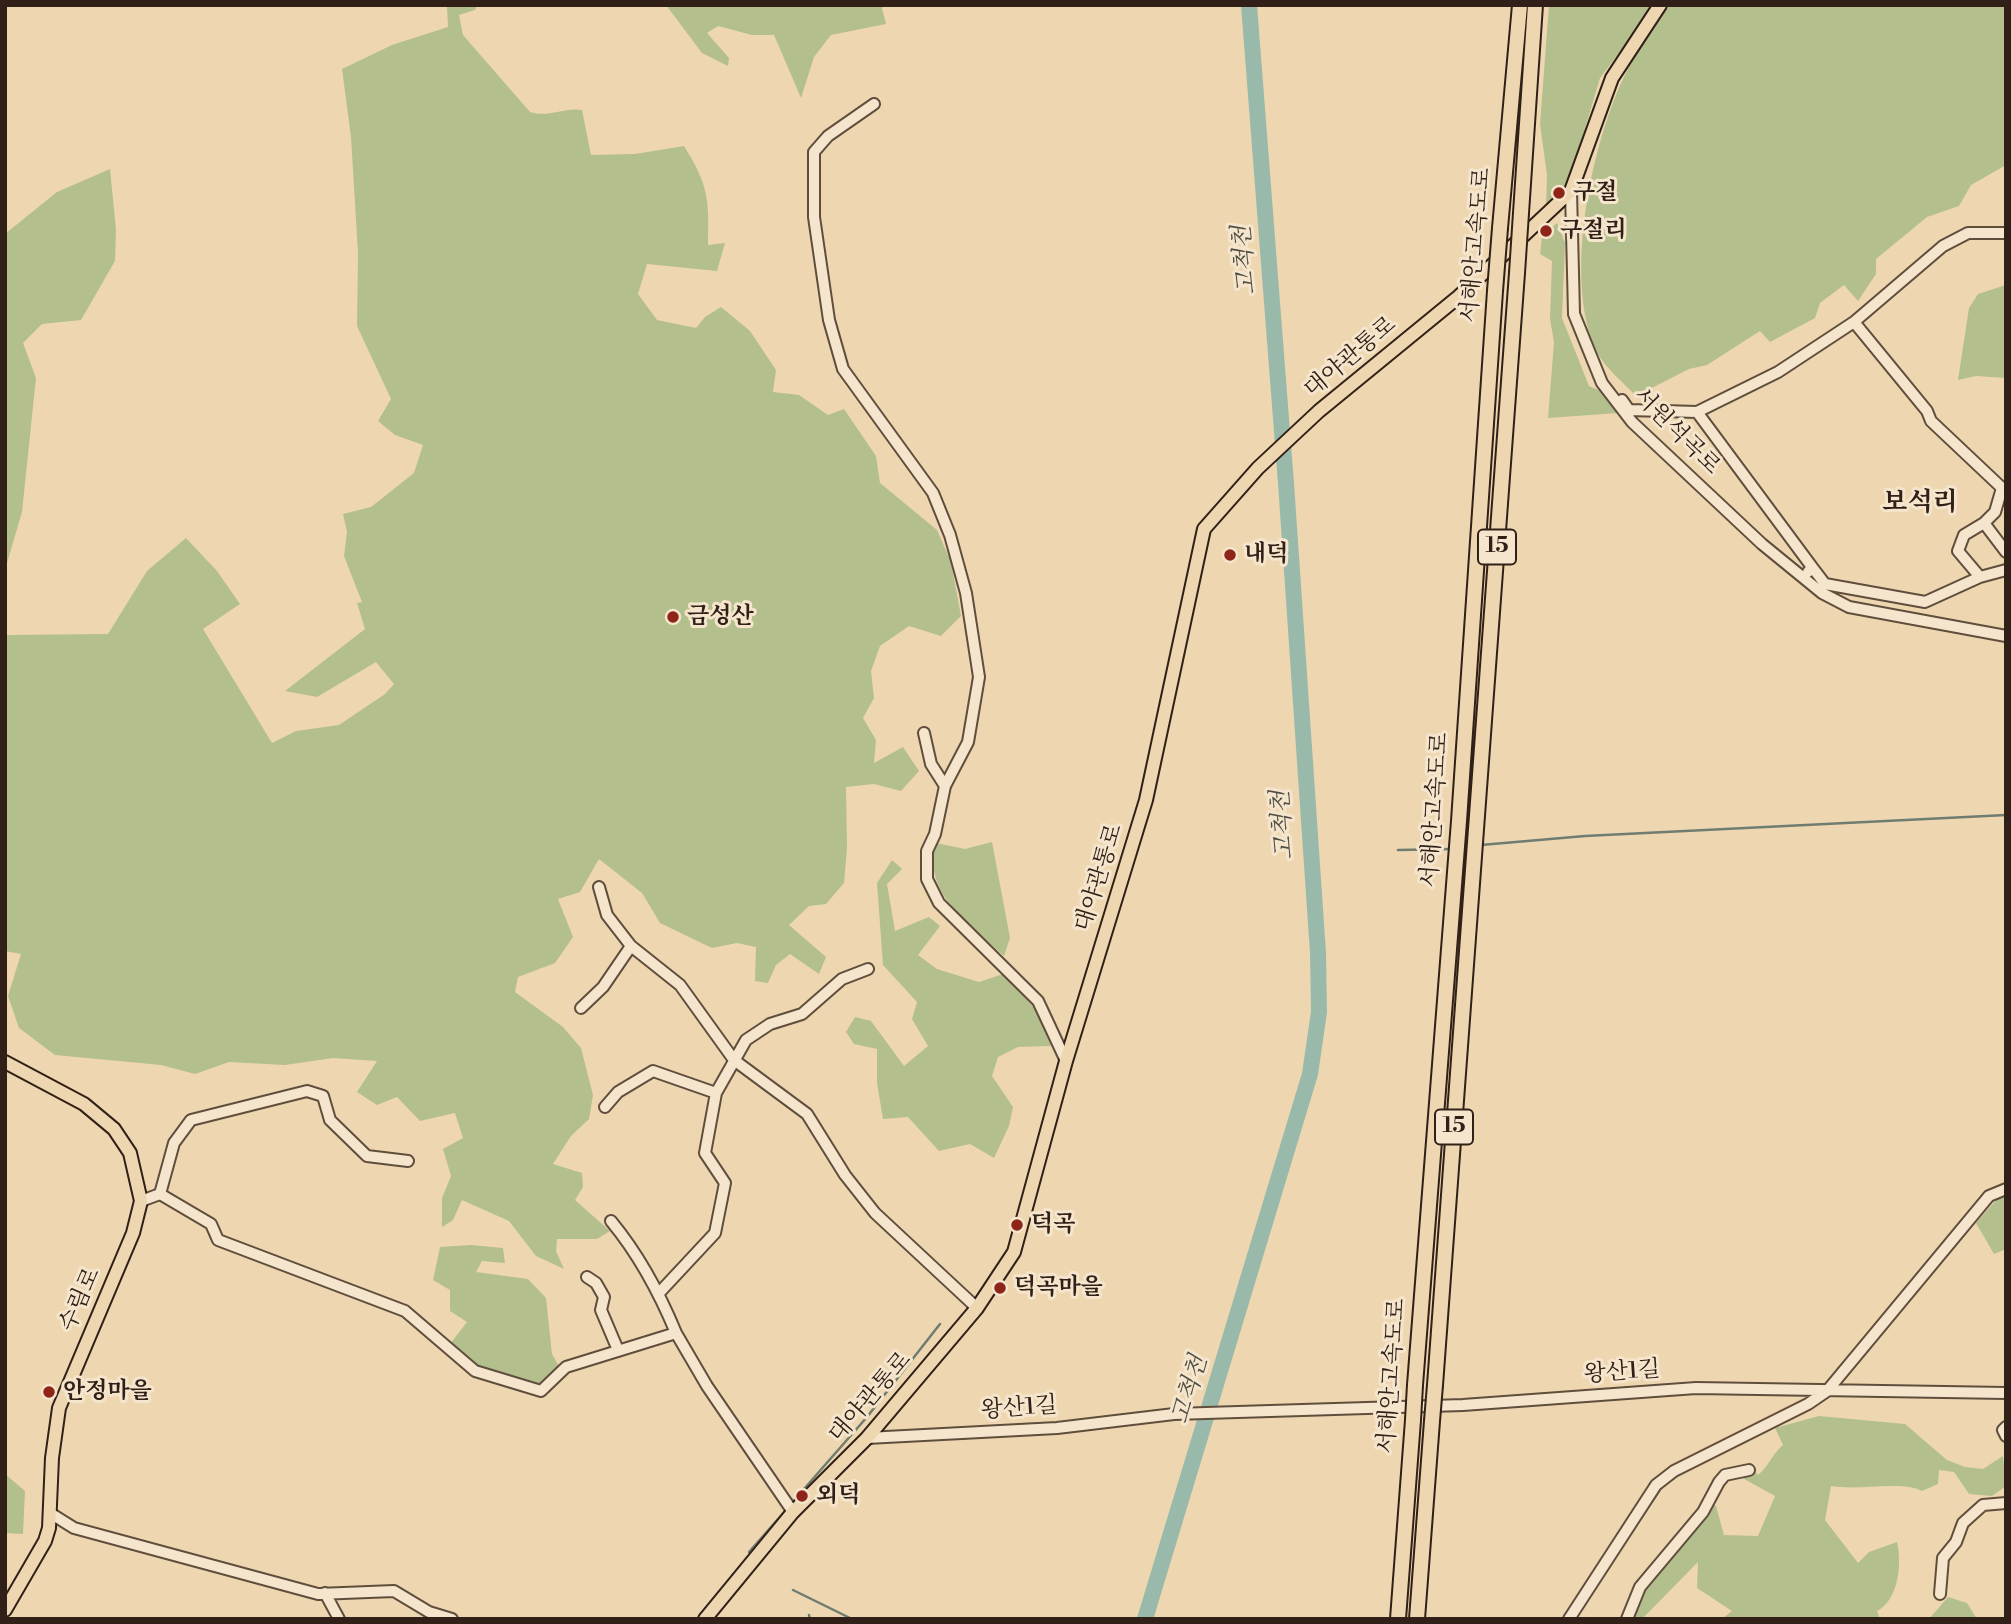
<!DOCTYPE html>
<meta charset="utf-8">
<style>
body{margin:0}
#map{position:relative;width:2011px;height:1624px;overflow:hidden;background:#eed7b0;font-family:"Libre Bodoni",serif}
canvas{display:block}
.frame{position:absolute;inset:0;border:7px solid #312017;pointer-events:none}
</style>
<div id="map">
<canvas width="2011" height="1624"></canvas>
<div class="frame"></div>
</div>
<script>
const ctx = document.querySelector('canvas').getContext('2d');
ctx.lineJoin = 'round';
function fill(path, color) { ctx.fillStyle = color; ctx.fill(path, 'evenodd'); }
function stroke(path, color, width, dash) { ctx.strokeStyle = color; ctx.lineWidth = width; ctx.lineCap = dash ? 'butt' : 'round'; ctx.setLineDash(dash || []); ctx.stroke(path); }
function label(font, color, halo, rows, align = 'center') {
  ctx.font = font + ' "Libre Bodoni","Noto Serif KR",serif'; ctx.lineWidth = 6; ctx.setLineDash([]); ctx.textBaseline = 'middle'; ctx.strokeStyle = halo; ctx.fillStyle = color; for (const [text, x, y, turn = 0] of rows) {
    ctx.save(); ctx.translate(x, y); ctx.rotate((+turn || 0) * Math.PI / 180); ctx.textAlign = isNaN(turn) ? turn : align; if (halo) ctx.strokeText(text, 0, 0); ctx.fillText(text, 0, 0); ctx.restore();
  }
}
fill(new Path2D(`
 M440,5H477L475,10L459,15L463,35L530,112C549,118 563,107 582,110L591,155L635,154L684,146C709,186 709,199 708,245L725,243L717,271L647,264L638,294L657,320L696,328L705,317L721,307L750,331L776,370L773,392L799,395L828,415L844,409L876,456L880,483L937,530L951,562L961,616L941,636L909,626L880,646L871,671L874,698L863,718L876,740L874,763L903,747L919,771L901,791L874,784L846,787L847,848L844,883L826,904L809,906L789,925L826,957L819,974L790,954L776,965L768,983L755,981L756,947L737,943L712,948L660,923L642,893L599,859L580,892L558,899L573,937L555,963L518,977L515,992L563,1027L581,1048L593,1095L589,1119L571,1136L553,1164L582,1173L583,1187L575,1200L610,1231L597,1239H557L556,1251L564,1269L536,1256L509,1221L462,1200L453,1220L442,1227V1198L451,1176L443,1149L463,1138L455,1113L420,1121L397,1097L377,1105L357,1092L377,1061L333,1058L285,1065L229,1062L195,1074L161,1065L55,1055L19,1028L8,996L21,954L5,951V635L108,634L147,571L186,538L217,571L240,604L203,629L272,743L296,731L339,725L385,694L394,684L376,662L317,697L285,691L365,629L357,603L362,602L344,556L347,532L343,514L371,507L414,473L423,445L395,435L378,421L391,399L357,326L358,253L351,137L342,69L392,45L448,27L447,7Z
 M666,5H885L882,8L886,24L831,35L814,57L801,98L774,35H752L718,26L707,33L729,58L728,66L702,53Z
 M1549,5H1655L1600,78L1568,186L1546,209L1547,175L1540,124Z
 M1669,5H2006V165L1971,185L1959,206L1927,217L1876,259V274L1858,301L1844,285L1820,303L1815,318L1770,342L1760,331L1707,365L1689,369L1636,396C1624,383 1605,368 1597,352C1561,279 1593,132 1631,63C1642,43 1657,25 1669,5Z
 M110,169L116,230L115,261L81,320L42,324L23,343L36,378L22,512L5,570V234L57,192Z
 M1557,223L1565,243L1562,318L1589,386L1601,391L1618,413L1548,418L1554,342L1550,319L1552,261L1540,254L1542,236Z
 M2006,285V378L1976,376L1958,380L1969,308L1978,294Z
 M992,842L1010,938L1004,956C971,925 921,893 936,843L965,849Z
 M892,860L902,869L887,884L895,931L929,917L940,926L918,955L937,969L979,982L1006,973L1036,1010L1051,1046L1018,1047L998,1057L992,1076L1013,1107L1009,1126L994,1158L970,1144L939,1151L908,1117L883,1119L877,1083V1049L854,1044L846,1032L855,1017L871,1021L904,1066L928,1046L912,1019L917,1002L883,965L877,883Z
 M1998,1198H2006V1249L1994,1254L1976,1223Z
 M471,1245L503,1248L505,1263L482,1261L476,1272L528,1279L546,1298L552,1354L560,1368L536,1386L480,1369L450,1344L467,1322L450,1311V1290L433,1280L440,1247Z
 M1819,1416L1905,1424L1947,1460L1965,1467L1983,1469L2003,1456L2006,1486L1992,1496L1969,1494L1954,1472L1939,1470L1938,1484L1922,1491C1903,1480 1858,1491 1831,1486L1825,1520L1858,1563L1869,1552L1897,1542C1902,1563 1899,1600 1877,1611L1880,1619H1722L1732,1611L1697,1588L1698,1562L1642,1619H1630L1644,1591L1711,1504L1716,1506L1724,1535L1758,1536L1775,1496L1737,1475L1755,1471L1758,1475C1769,1466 1772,1454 1783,1445L1775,1428Z
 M5,1474L25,1491L23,1534L5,1533Z
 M1948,1597L1967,1603L1977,1619H1929Z`), '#b4bf8e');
stroke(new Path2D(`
 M1481,845L1585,836L2006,815
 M1398,850L1451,849
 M790,1505L867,1417L940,1324
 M1641,1518L1663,1485
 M749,1552L786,1510
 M793,1590L852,1619
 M809,1615L810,1619`), '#6f7c70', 2.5);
stroke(new Path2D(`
 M1145,1619L1310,1074L1319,1012L1318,953L1286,483L1249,5`), '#99baab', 16);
const minor = new Path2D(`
 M874,104L828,136L814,152V217L829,320L843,369L933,493L950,535L966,593L979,677L968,742L945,786L935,834L927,851V879L939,903L1038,1001L1066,1061
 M1571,191L1574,314L1602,383L1632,422L1762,544L1822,593L1849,607L2006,636
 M1854,322L1927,411L1931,421L2002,488L1995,512L1984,523L2006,552
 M1622,400L1629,410L1697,412L1778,372L1854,322L1943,246L1968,233H2006
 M1697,412L1812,567L1808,572
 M1812,567L1825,584L1925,602L1980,577L2006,570
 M1980,577L1958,551L1964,535L1984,523
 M924,733L931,764L945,786
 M599,887L607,915L631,946L680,985L734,1060L807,1114L845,1175L875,1213L977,1308
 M581,1008L603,987L631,946
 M605,1107L618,1092L653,1071L716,1093
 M160,1194L174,1143L191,1120L307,1091L323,1096L330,1120L367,1156L408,1161
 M141,1201L160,1194L211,1224L218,1240L405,1311L475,1371L541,1391L566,1367L676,1333L707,1386L793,1512
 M611,1221C640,1256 659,1292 676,1333
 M587,1277L596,1283L604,1297L601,1310L618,1350
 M659,1293L715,1233L725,1183L705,1153L716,1093L746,1040L770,1024L802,1014L842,979L868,969
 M2006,1427L2003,1430L2006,1436
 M867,1438L1057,1428L1174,1414L1463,1405L1696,1388L2006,1393
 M50,1513L74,1528L318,1594L394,1591L429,1612L452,1619
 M325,1593L339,1619
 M1940,1594L1943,1558L1956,1542L1963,1523L1983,1505L2006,1503
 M1569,1619L1656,1485L1674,1471L1808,1404L1827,1391L1989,1196L2006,1189
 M1627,1619L1640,1587L1703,1512L1719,1482L1725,1475L1749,1470`);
const major = new Path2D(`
 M5,1062L84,1104L114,1129L130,1153L141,1201L133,1233L59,1408L52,1458L49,1528L45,1541L5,1610
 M705,1619L793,1512L867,1438L977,1308L1014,1252L1066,1061L1146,800L1204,529L1258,468L1319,411L1457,298L1571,191L1612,78L1660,5`);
const highway = new Path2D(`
 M1521,213L1535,5
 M1500,228L1520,5
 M1415,1385L1459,821L1495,291
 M1435,1385L1517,273
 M1398,1619L1413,1420
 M1417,1619L1432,1421`);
stroke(minor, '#604e3d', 14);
stroke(major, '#312017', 16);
stroke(highway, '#312017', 18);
stroke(minor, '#f4e5cc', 10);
stroke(major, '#eed7b0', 12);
stroke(highway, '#eed7b0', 14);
const highwayBridge = new Path2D(`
 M1517,273L1521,213
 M1495,291L1500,228
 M1413,1420L1415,1385
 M1432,1421L1435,1385`);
stroke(highwayBridge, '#312017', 18, []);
stroke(highwayBridge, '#eed7b0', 14);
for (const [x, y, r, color] of [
 [1559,193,7,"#8f2418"],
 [1546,231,7,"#8f2418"],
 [1230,555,7,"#8f2418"],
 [673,617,7,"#8f2418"],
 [1017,1225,7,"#8f2418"],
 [1000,1288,7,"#8f2418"],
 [49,1392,7,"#8f2418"],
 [802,1496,7,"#8f2418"]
]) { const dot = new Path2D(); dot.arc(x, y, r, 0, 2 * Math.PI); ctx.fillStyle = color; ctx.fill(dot); stroke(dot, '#f4e5cc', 2.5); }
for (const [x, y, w] of [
 [1497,547,38],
 [1454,1127,38]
]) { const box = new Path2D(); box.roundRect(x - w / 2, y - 17.5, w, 35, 5); ctx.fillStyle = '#f4e5cc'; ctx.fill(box); stroke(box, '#312017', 2); }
label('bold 21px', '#312017', null, [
 ["15",1497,547],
 ["15",1454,1127]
]);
label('bold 23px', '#312017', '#f4e5cc', [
 ["구절",1573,193],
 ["구절리",1560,231],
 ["내덕",1244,555],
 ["금성산",687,617],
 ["덕곡",1031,1225],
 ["덕곡마을",1014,1288],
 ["안정마을",63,1392],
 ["외덕",816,1496]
], 'left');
label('23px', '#312017', '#f4e5cc', [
 ["서해안고속도로",1477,245,-85],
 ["대야관통로",1351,358,-40],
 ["서원석곡로",1676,432,45],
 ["서해안고속도로",1436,810,-86],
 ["대야관통로",1100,878,-73],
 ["수림로",81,1300,-66],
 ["왕산1길",1622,1373,-4],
 ["서해안고속도로",1393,1376,-86],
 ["대야관통로",871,1398,-49],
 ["왕산1길",1019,1409,-4]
]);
label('italic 24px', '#504e43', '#f4e5cc', [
 ["고척천",1246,260,-95],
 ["고척천",1284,825,-94],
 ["고척천",1191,1390,-73]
]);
label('bold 26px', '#312017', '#f4e5cc', [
 ["보석리",1920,504]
]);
</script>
